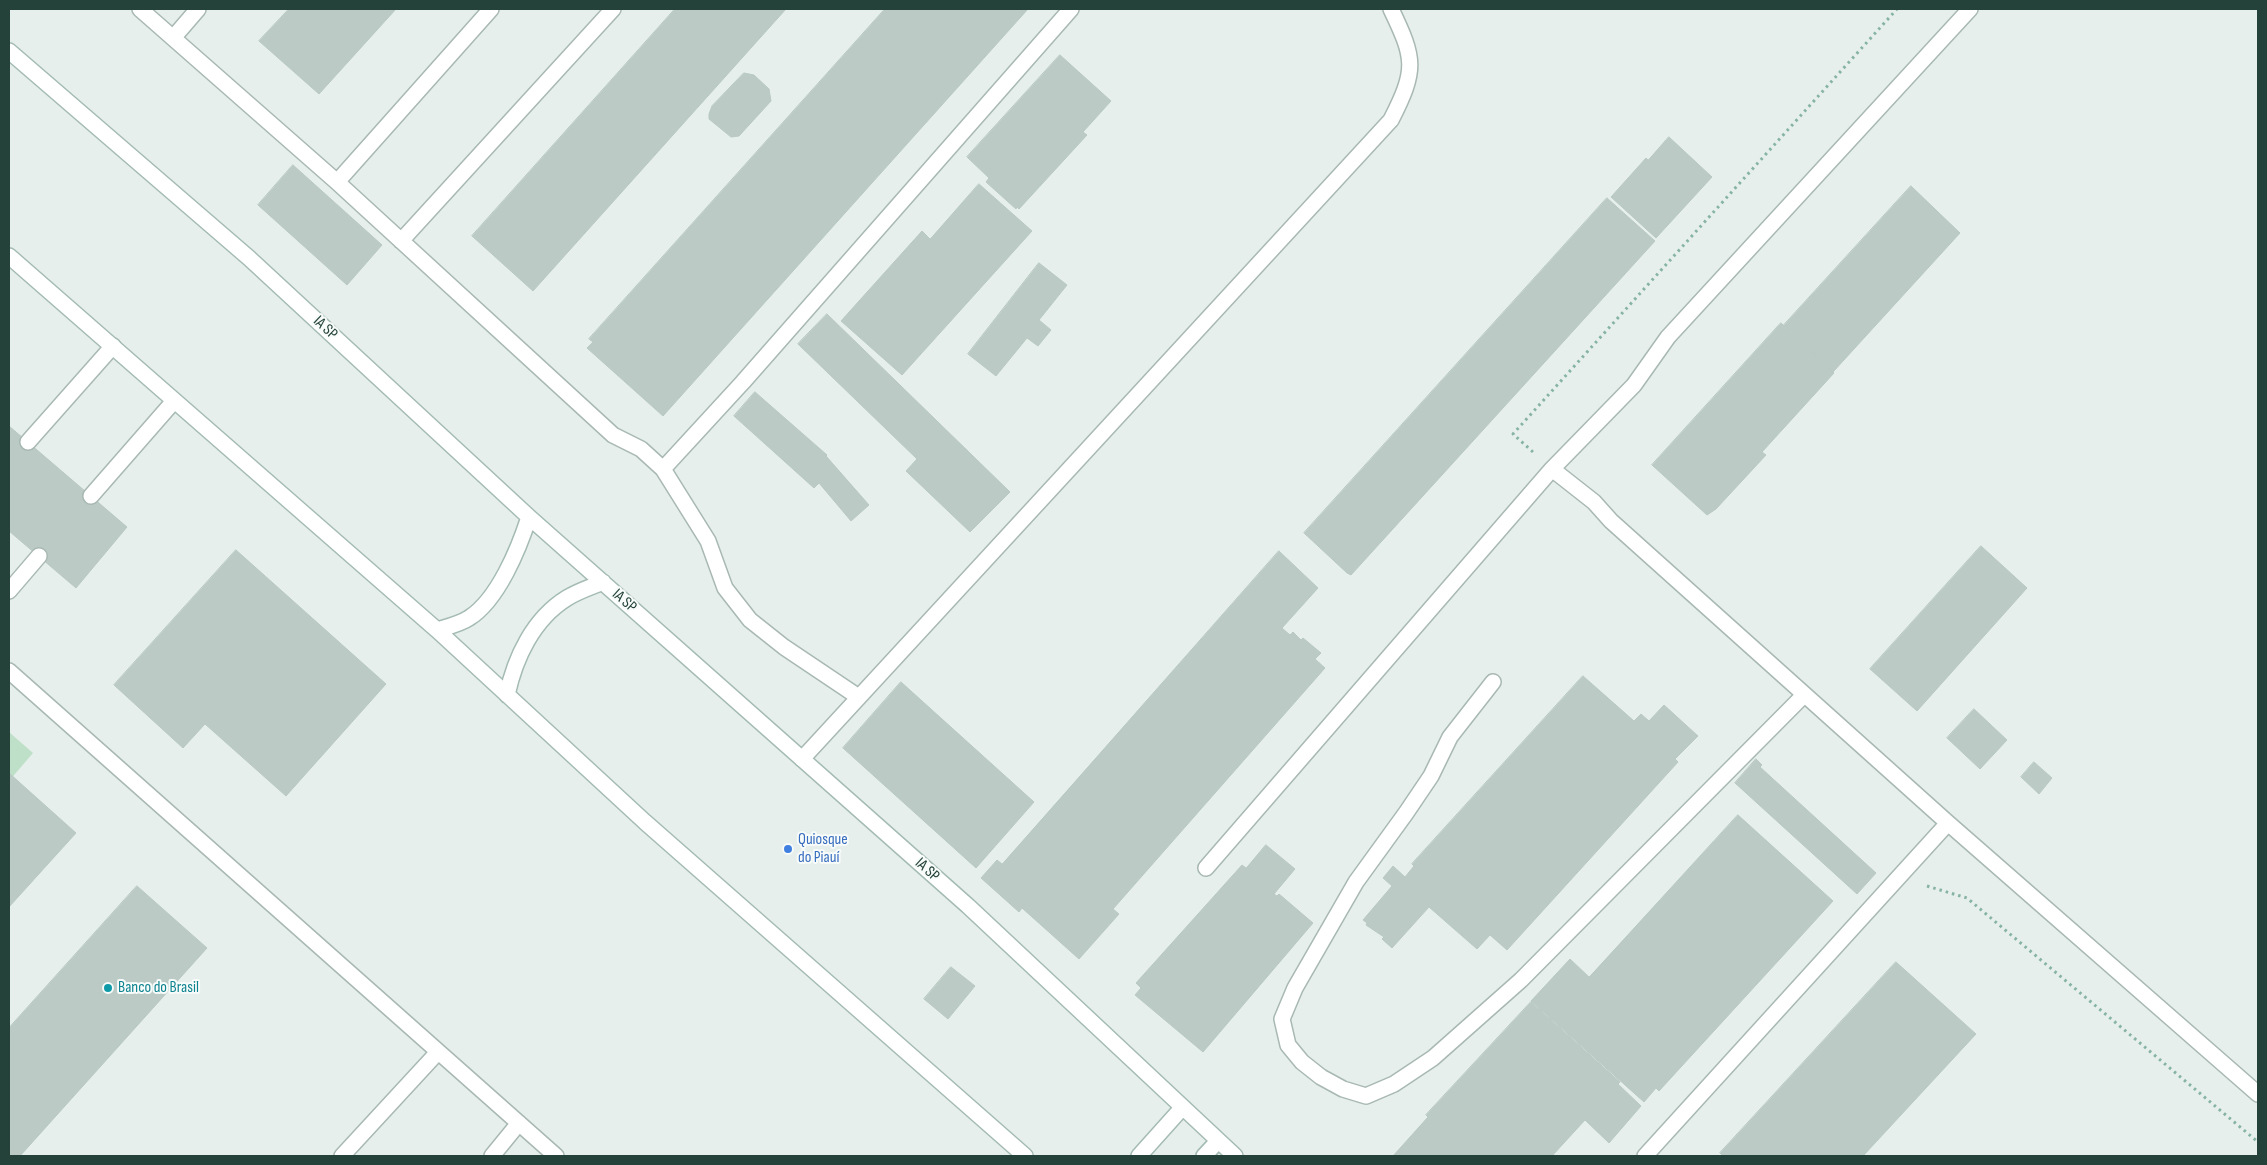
<!DOCTYPE html>
<meta charset="utf-8">
<style>
body{margin:0}
#map{position:relative;width:2267px;height:1165px;overflow:hidden;background:#e6efeb;font-family:"Sofia Sans Condensed",sans-serif}
canvas{display:block}
.frame{position:absolute;inset:0;border:10px solid #24423a;pointer-events:none}
</style>
<div id="map">
<canvas width="2267" height="1165"></canvas>
<div class="frame"></div>
</div>
<script>
const ctx = document.querySelector('canvas').getContext('2d');
ctx.lineJoin = 'round';
function fill(path, color) { ctx.fillStyle = color; ctx.fill(path, 'evenodd'); }
function stroke(path, color, width, dash) { ctx.strokeStyle = color; ctx.lineWidth = width; ctx.lineCap = dash ? 'butt' : 'round'; ctx.setLineDash(dash || []); ctx.stroke(path); }
function label(font, color, halo, rows, align = 'center') {
  ctx.font = font + ' "Sofia Sans Condensed",sans-serif'; ctx.lineWidth = 4; ctx.setLineDash([]); ctx.textBaseline = 'middle'; ctx.strokeStyle = halo; ctx.fillStyle = color; for (const [text, x, y, turn = 0] of rows) {
    ctx.save(); ctx.translate(x, y); ctx.rotate((+turn || 0) * Math.PI / 180); ctx.textAlign = isNaN(turn) ? turn : align; if (halo) ctx.strokeText(text, 0, 0); ctx.fillText(text, 0, 0); ctx.restore();
  }
}
fill(new Path2D(`
 M9,732L33,753L9,781Z`), '#bfe0c8');
const building = new Path2D(`
 M289,9H396L319,94L259,41Z
 M675,9H786L533,291L472,236Z
 M885,9H1028L663,416L587,348L593,342L589,339Z
 M1060,55L1111,101L1083,132L1087,135L1019,209L1017,207L1016,209L986,182L989,178L967,157Z
 M744,73L754,75L769,89L771,101L739,136L731,137L709,119V114L712,106Z
 M1669,137L1712,177L1656,238L1611,197L1646,158L1648,160Z
 M293,165L382,245L347,285L258,205Z
 M979,184L1032,231L902,375L841,321L922,231L930,239Z
 M1911,186L1960,233L1833,372L1784,325Z
 M1607,198L1655,241L1351,575L1347,573L1304,533Z
 M1039,263L1067,285L1039,320L1051,330L1038,346L1027,338L996,376L968,354Z
 M827,314L1010,492L970,532L906,471L917,459L798,344Z
 M1781,323L1834,373L1762,452L1766,455L1716,509L1707,515L1652,465Z
 M755,392L827,455L826,456L869,505L851,521L819,483L814,488L734,416Z
 M9,426L127,527L76,588L9,531Z
 M1981,546L2027,588L1917,711L1870,669Z
 M236,550L386,684L286,796L205,724L183,748L114,685Z
 M1279,551L1318,588L1282,628L1290,635L1293,632L1301,640L1303,638L1321,653L1315,659L1325,668L1113,909L1119,914L1079,959L1022,908L1019,912L981,878L997,860L1002,864Z
 M1583,676L1634,721L1641,714L1649,721L1664,705L1698,736L1675,759L1678,762L1507,950L1490,935L1477,949L1429,907L1392,948L1382,939L1384,937L1366,925L1367,923L1363,920L1392,886L1383,878L1393,866L1405,877L1414,866L1412,864Z
 M901,682L1034,802L976,868L843,748Z
 M1974,709L2007,740L1980,769L1947,738Z
 M1756,759L1762,765L1760,767L1876,873L1857,894L1735,783Z
 M2034,762L2052,778L2039,794L2021,777Z
 M9,773L76,833L9,907Z
 M1738,815L1833,901L1659,1091L1656,1088L1644,1102L1531,1001L1570,959L1589,977Z
 M1266,845L1295,869L1274,894L1277,896L1279,894L1313,923L1203,1052L1135,995L1141,988L1136,983L1242,865L1246,868Z
 M137,886L207,948L20,1156H9V1028Z
 M1896,962L1976,1034L1863,1156H1723L1720,1153Z
 M951,967L975,986L948,1019L924,999Z
 M1531,1002L1620,1082L1618,1084L1641,1106L1609,1143L1585,1120L1552,1156H1393L1428,1117L1426,1115Z`);
fill(building, '#bbcac4');
stroke(building, '#b8c9c2', 1);
const lane = new Path2D(`
 M140,9L337,182L613,435L641,449L663,469L743,382L1071,9
 M1970,9L1668,337L1634,385L1552,469L1594,502L1611,521L1948,823L2258,1094
 M173,38L198,9
 M337,182L491,9
 M401,241L613,9
 M28,442L113,346
 M663,469L708,541L725,588L750,620L784,647L857,696
 M91,496L174,401
 M9,591L39,556
 M9,671L556,1156
 M1493,682L1450,737L1431,776L1406,813L1356,882L1295,988L1282,1019L1288,1045L1302,1062L1321,1077L1343,1089L1366,1096L1394,1084L1433,1058L1521,980L1804,695
 M802,759L1391,120C1417,69 1415,59 1391,9
 M1206,868L1552,469
 M342,1156L438,1052
 M492,1156L519,1123
 M1645,1156L1948,823`);
const secondary = new Path2D(`
 M9,51L249,258L529,517L968,906L1235,1156
 M9,256L437,630L645,822L1025,1156
 M437,630C447,627 460,624 469,618C498,600 519,548 529,517
 M507,695C515,658 533,619 567,598C578,591 591,587 603,582
 M1139,1156L1182,1108
 M1204,1156L1218,1141`);
stroke(lane, '#a8b8b2', 18);
stroke(secondary, '#a4bbb3', 18);
stroke(new Path2D(`
 M1533,452L1513,434L1897,9
 M1927,886L1967,898L2258,1142`), '#86b3a5', 3, [2.5, 4]);
stroke(lane, '#fff', 15);
stroke(secondary, '#fff', 15);
for (const [x, y, r, color] of [
 [788,849,5,"#3f7fe0"],
 [108,988,5,"#0f9aa8"]
]) { const dot = new Path2D(); dot.arc(x, y, r, 0, 2 * Math.PI); ctx.fillStyle = color; ctx.fill(dot); stroke(dot, '#f7fbf9', 2); }
label('16px', '#24423a', '#f7fbf9', [
 ["IA SP",325,328,43],
 ["IA SP",624,601,41],
 ["IA SP",927,870,42]
]);
label('16px', '#366cbe', '#f7fbf9', [
 ["Quiosque",798,840],
 ["do Piauí",798,858]
], 'left');
label('16px', '#0d838f', '#f7fbf9', [
 ["Banco do Brasil",118,988]
], 'left');
</script>
